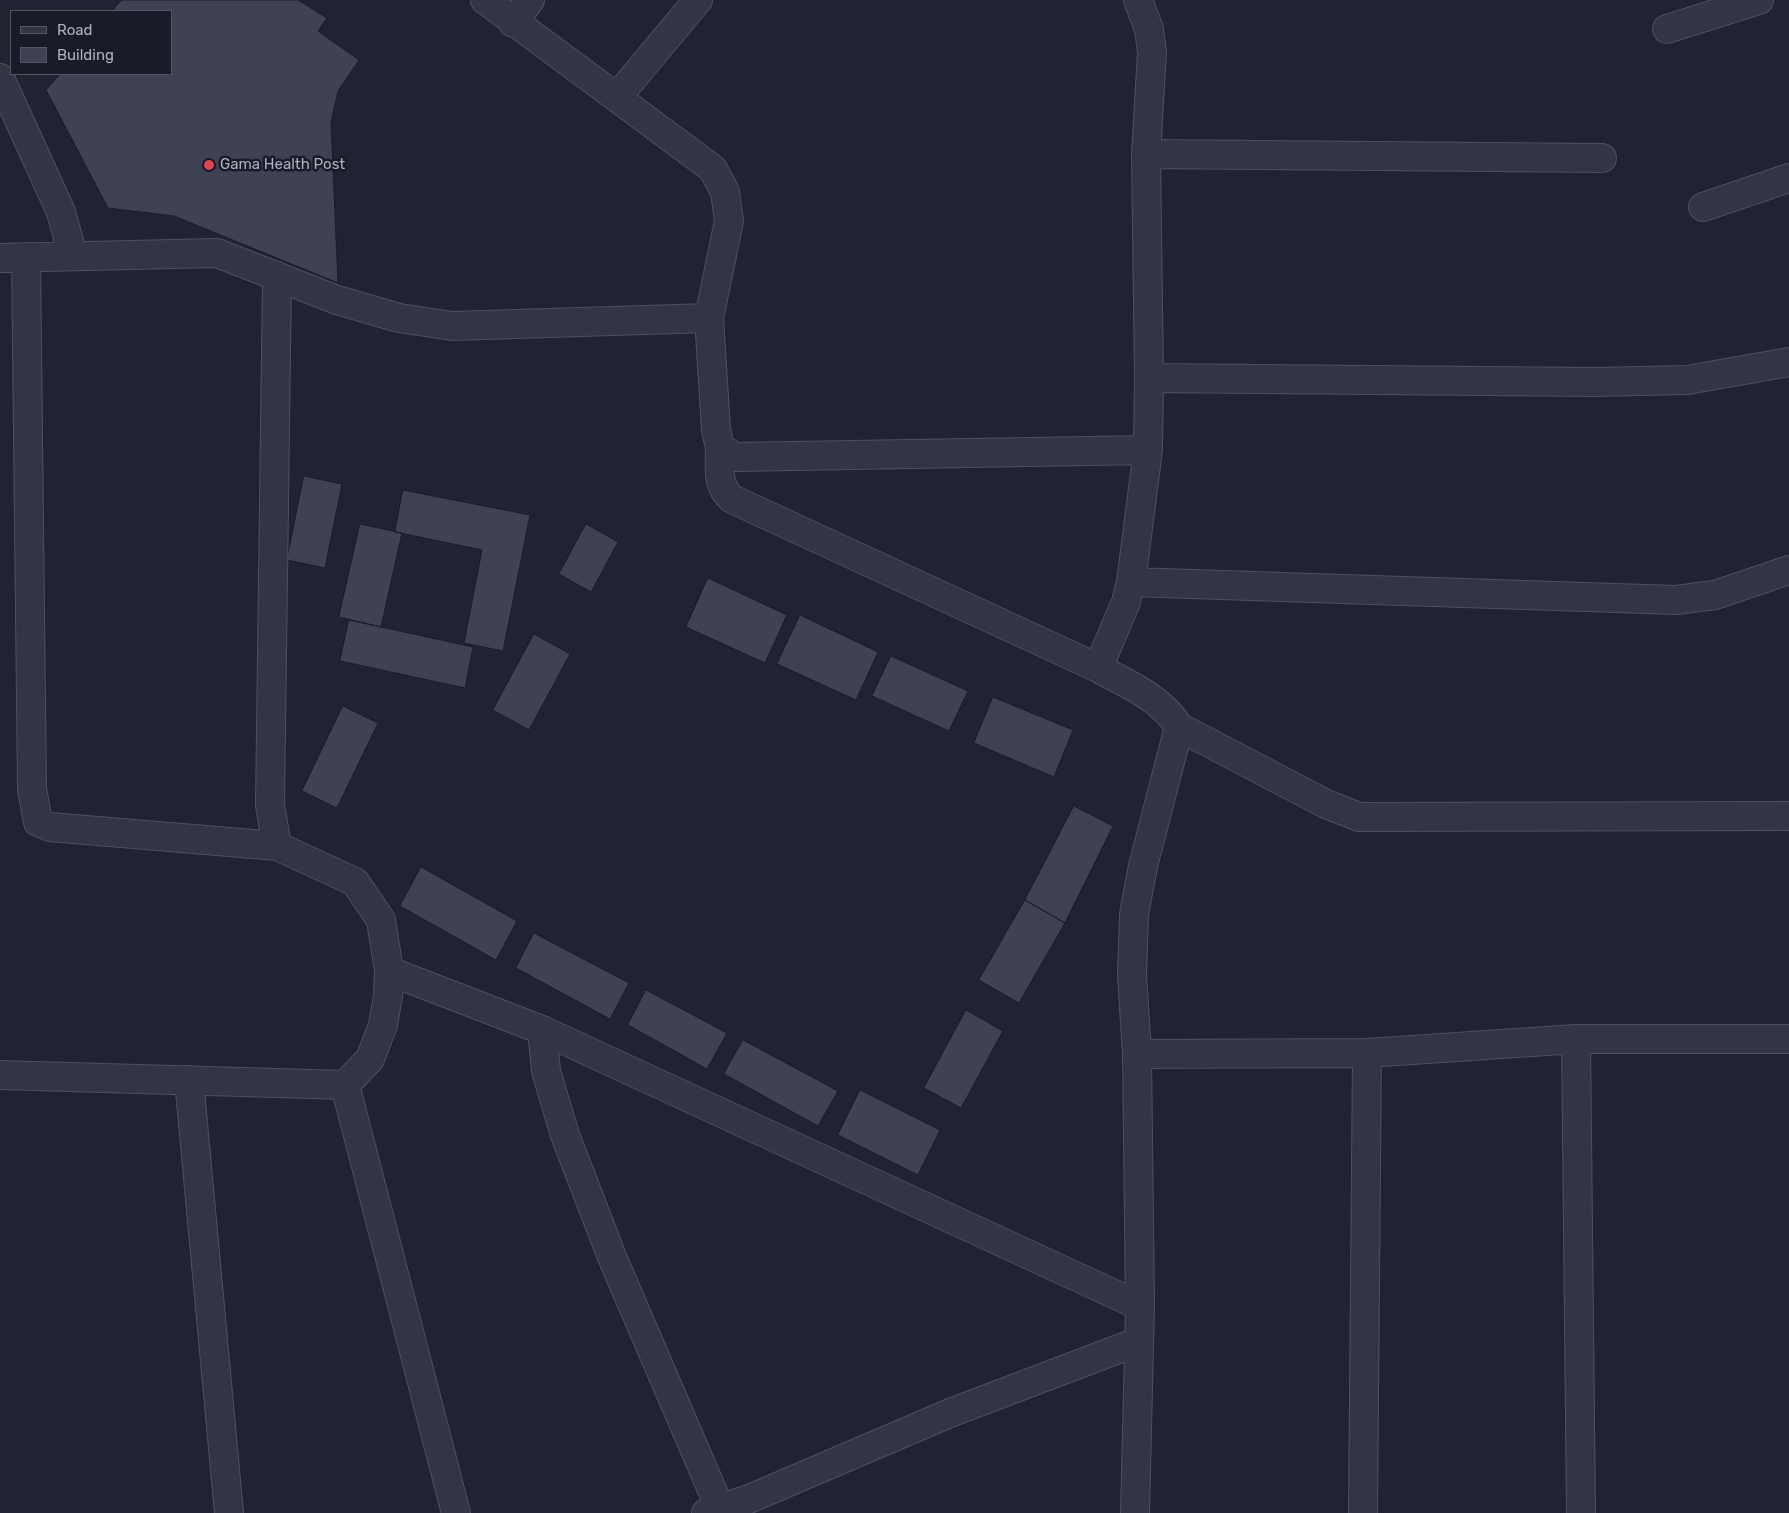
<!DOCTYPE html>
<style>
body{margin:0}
#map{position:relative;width:1789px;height:1513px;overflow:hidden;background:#212333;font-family:Rubik,sans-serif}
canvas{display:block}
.legend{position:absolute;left:10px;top:10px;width:162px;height:65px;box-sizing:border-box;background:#191b28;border:1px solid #545665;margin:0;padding:6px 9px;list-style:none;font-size:15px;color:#adafc1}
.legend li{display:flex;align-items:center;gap:10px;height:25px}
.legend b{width:25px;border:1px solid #545665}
</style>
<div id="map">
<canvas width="1789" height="1513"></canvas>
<ul class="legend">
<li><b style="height:6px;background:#343544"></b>Road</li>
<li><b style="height:14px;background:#3f4254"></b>Building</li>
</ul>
</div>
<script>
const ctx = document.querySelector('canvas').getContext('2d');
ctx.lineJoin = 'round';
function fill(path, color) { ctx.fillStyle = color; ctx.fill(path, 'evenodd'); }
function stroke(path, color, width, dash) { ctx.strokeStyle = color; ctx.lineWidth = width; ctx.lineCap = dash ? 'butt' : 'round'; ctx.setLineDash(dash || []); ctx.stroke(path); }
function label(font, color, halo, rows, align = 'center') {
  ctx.font = font + ' Rubik,sans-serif'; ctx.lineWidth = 5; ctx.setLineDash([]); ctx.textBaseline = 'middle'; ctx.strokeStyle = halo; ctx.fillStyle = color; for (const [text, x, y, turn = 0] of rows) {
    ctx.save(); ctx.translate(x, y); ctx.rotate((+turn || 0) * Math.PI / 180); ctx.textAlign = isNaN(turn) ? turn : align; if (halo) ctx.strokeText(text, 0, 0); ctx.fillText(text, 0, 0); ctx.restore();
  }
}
const building = new Path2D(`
 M122,0H298L327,18L318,31L359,60L338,91L331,122L338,283L174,216L108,208L46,90L60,74H171V11H112Z
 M304,476L342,484L325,568L287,560Z
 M403,490L530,515L503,651L464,643L482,550L395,532Z
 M360,524L402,533L381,627L339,617Z
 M586,524L618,542L591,592L559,574Z
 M708,578L787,615L765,663L686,627Z
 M800,615L878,652L856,700L777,664Z
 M349,620L473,647L465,688L340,661Z
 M534,634L570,654L529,730L493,710Z
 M891,656L968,691L949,731L872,696Z
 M993,697L1073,730L1054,777L974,743Z
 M343,706L378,723L337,808L302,791Z
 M1074,806L1113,826L1065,923L1025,900Z
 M421,867L517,921L496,960L400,906Z
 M1025,900L1065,923L1019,1003L979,980Z
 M534,933L629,983L610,1019L516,968Z
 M646,990L727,1033L707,1069L628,1025Z
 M966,1010L1003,1031L961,1108L924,1088Z
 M743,1040L838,1091L818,1126L724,1074Z
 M860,1090L940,1130L918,1175L838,1135Z`);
fill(building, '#3f4254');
stroke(building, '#1b1d2a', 1);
const minor = new Path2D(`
 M485,0L713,169L725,192L729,221L709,318L716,430L720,447L734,457L1148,450
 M513,23L530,0
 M1667,29L1759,0
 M0,78L61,212L73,256
 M617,97L698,0
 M1146,154L1602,158
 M1703,207L1789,178
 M0,258L217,253L337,300L399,318L452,326L709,318
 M277,276L270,805L277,846
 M1149,378L1595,382L1687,380L1789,362
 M720,447C720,467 716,485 732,499L1098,668C1129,685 1160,697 1179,727L1326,804L1359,817L1789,816
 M1131,582L1676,600L1715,595L1789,570
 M1098,668L1126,602L1131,582L1148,450L1149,378L1146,154L1152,53L1149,29L1138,0
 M389,971L542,1030L1140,1306
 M542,1030L546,1071L565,1135L612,1257L722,1513
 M1576,1039L1581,1513
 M1137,1054L1367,1053L1576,1039H1789
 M0,1075L345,1085L370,1059L383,1025L388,996L389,971L381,920L355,882L277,846L50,827L38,822L32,789L26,257
 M189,1080L229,1513
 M345,1085L456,1513
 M706,1513L749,1499L950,1413L1137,1342
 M1135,1513L1140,1306L1137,1054L1132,975L1134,914L1143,866L1179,727
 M1363,1513L1367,1053`);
stroke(minor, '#4e505f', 30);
stroke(minor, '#343544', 28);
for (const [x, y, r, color] of [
 [209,165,6,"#e0444e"]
]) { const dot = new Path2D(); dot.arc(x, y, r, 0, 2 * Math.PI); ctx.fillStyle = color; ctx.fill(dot); stroke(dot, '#191b28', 2); }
label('15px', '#adafc1', '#191b28', [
 ["Gama Health Post",220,165]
], 'left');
</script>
